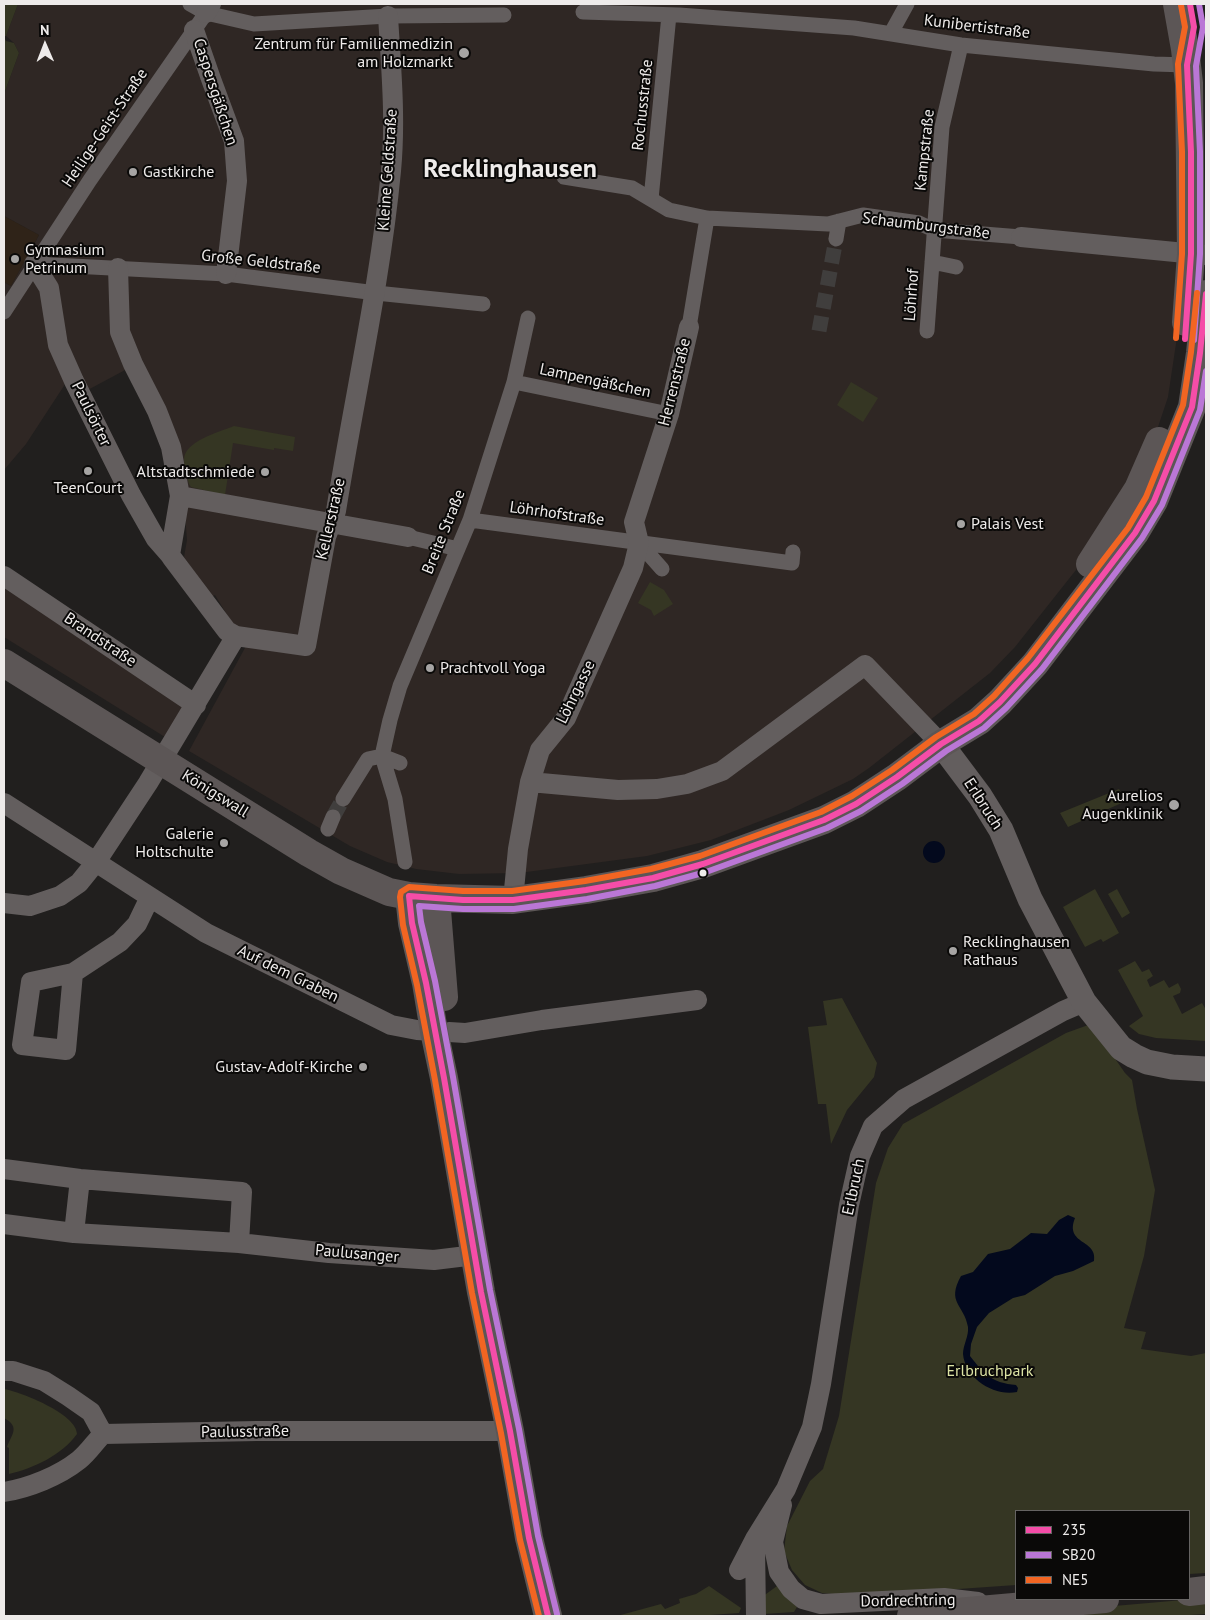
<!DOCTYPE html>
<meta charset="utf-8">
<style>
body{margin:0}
#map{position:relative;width:1210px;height:1620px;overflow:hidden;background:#211f1e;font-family:"PT Sans",sans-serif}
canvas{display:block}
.frame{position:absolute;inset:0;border:5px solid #eeebea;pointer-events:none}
.legend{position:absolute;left:1015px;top:1510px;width:175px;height:90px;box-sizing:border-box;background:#0a0908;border:1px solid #656362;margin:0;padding:6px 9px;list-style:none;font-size:15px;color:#eeebea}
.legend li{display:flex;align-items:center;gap:10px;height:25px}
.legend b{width:25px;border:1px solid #656362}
.north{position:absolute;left:20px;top:20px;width:50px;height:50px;-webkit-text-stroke:4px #0a0908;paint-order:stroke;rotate:359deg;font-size:14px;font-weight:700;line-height:20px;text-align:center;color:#eeebea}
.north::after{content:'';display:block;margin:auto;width:18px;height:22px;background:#eeebea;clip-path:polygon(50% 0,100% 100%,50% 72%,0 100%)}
</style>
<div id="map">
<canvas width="1210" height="1620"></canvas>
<div class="frame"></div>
<ul class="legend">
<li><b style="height:6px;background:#f54da8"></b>235</li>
<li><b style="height:6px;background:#ba77d6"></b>SB20</li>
<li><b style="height:6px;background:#f26522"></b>NE5</li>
</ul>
<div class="north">N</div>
</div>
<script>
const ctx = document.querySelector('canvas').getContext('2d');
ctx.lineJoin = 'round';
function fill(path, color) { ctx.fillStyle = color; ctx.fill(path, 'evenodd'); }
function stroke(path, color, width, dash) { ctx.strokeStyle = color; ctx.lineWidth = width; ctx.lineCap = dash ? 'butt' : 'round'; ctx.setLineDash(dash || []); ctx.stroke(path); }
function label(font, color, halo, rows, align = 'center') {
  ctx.font = font + ' "PT Sans",sans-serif'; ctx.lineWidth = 4; ctx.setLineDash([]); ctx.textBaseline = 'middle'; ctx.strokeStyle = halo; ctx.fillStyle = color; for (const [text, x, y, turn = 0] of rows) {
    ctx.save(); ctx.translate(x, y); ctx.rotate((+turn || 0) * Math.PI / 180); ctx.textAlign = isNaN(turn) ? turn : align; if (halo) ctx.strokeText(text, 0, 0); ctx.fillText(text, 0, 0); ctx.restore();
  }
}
fill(new Path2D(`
 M18,4H1167L1175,44L1183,297L1168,397L1152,445L1110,527L1015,647L990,673L869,768L853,779L789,810L711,840L647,856L519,873L459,874L416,869L387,862L350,846L189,751L246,646L215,595L210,598L184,557L187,540L185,515L176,458L127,369L84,392L73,372L26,444L4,470V282L11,286L39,235L4,216V94L19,53L14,43L6,36Z
 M4,584L185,703L165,737L4,637Z`), '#2f2724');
fill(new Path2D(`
 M4,216L39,235L11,286L4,282Z`), '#2f2318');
fill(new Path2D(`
 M4,4H18L6,36H4Z
 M4,37L6,41L14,43L19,53L4,94Z
 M851,382L878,398L863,422L837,405Z
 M234,426L295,437L293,451L274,448V450L233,443L225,495L191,487L189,484C187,477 184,468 184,460C184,441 219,432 234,426Z
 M650,582L664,590L673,604L654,616L651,610L638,603Z
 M1119,789L1126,801L1068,827L1060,813Z
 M1095,889L1119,933L1103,942L1101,939L1085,947L1063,907Z
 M1117,889L1130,913L1122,918L1108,894Z
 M1135,961L1142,972L1149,969L1153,976L1147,980L1150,987L1164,980L1169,988L1178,983L1181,989L1180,993L1173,996L1182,1014L1202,1003L1206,1010V1041L1156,1038L1139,1034L1130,1027L1129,1026L1143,1016L1118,970Z
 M842,998L877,1063L874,1077L847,1110L831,1144L826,1104H818L808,1027L827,1025L823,1001Z
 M1091,1024L1125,1073L1132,1080L1137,1109L1155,1190L1144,1256L1124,1328L1146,1332L1141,1349L1191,1356L1206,1353V1573L1189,1574V1511H1016V1585L858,1596L822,1593L805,1585L792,1570L784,1551L787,1526L810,1481L823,1469L839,1416L876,1183L888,1148L903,1124L1066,1033Z
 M4,1389C21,1392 77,1414 77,1434C62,1455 34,1468 9,1474V1448L7,1447C11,1435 21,1427 4,1418Z
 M709,1586L741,1608L739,1613L695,1616H617L661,1604L665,1609L680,1603L679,1599L696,1594Z
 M777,1586L797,1607L794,1612L764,1614L762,1597Z
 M1206,1598V1614L1175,1616H999Z`), '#353623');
fill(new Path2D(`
 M923 852a11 11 0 1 1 22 0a11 11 0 1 1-22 0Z
 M1068,1215L1075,1218C1064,1245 1098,1239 1094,1261L1073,1271L1055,1276L1025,1295L1013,1298L989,1313L977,1327L971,1344L970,1356C984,1374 992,1383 1016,1385L1018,1388L1017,1392C994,1397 965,1378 963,1354C963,1345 969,1336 968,1327C964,1304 946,1303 961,1276L973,1272L988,1254L1010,1249L1031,1233L1047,1234L1059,1220Z`), '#03091d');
stroke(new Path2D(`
 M819,331L836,239
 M333,817L343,799`), '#403e3d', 15, [15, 8]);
stroke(new Path2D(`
 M190,4L206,13L254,24L388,16L504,15
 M583,12L679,15L854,28L961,45L1154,64L1187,65
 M891,33L907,4
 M564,177L632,188L669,210L707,218L828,224L863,215L919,223L934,230L1021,237
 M651,199L669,15
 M836,239L839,221
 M932,262L956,267
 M34,264L226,274L376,293L483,304
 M4,312L90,180L206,13
 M689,327L707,218
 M927,331L942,127L961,45
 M514,382L669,414
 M470,520L792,563L793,552
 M408,537L458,549
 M639,543L662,569
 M343,799L368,759L382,756L400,763
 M328,829L333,817
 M405,862L395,799L382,756L390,720L400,686L470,520L514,382L528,318`), '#635e5e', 15);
stroke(new Path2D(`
 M206,13L211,4
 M194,30L211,79L234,141L237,181L226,274
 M1021,237L1206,255
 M34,264L49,288L58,345L74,381L131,495L156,539L170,555
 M118,268L120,332L133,364L157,411L171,447L180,496L170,555L172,558L227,631L236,636L306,646L326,537L336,511C354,398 380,285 391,171C396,119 391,67 388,16
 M180,496L408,537
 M4,576L196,705
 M530,782L618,790L657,789L687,784L722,771L865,665L941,744
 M4,803L206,933L391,1025L417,1030L434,1031
 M513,900L518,849L530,782L540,750L566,718L633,568L639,543L634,522L669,414L689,327
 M4,903L30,906L60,896L79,883L96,862L148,783L236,636
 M73,973L66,1050L22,1045L31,982L73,973L120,942L137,924L150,897
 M449,1032L465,1033L542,1020L697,1000
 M4,1169L80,1179L242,1192L239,1243
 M4,1224L74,1233L239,1243L329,1253L434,1260L475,1255
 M74,1233L80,1179
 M4,1371H13L44,1381L68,1396L91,1412L103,1434
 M103,1434L257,1431H510
 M4,1492C29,1488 59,1476 79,1460C88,1453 95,1442 103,1434
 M782,1505L773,1542L779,1572L791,1589L803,1599L821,1604L944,1598L978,1602
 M755,1544L756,1616
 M739,1570L755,1539L786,1489L812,1427L821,1384L849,1205L860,1156L873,1126L904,1099L1063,1011L1084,1002`), '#635e5e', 20);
stroke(new Path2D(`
 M941,744L980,796L1001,830L1030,899L1084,1002L1121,1048L1134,1056L1147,1062L1172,1067L1206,1069`), '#635e5e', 25);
stroke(new Path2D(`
 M1177,4L1185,49L1189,83L1191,254L1186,322
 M1090,564L1138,489L1159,441
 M4,663L309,853L341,871L389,892L409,896L436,898L513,900L586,890L653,878L703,864L824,820L856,804L897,777L941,744L979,721L1000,702L1035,664L1135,533L1154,501L1192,407L1200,353L1206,294
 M409,896L412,923L426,983L434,1031L444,1078L481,1292L510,1431L529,1538L548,1616
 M436,898L444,997
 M1189,1592L1206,1590
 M911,1616L1105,1599`), '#5c5656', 28);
stroke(new Path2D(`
 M1185,339L1191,254V152L1187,65L1194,27L1190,4
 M548,1616L529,1538L510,1431L481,1292L444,1078L426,983L412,923L409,896L463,900H513L586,890L653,878L703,864L824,820L856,804L897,777L941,744L979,721L1000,702L1035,664L1135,533L1154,501L1192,407L1200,353L1206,294`), '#f54da8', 6);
stroke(new Path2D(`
 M1194,340L1200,254V152L1196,66L1203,27L1199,4
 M557,1614L538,1536L519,1429L490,1290L453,1077L435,981L421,922L419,906L463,909H514L587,899L655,886L706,872L827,828L861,811L902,784L946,751L984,728L1006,708L1042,669L1142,538L1162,505L1200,410L1206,371`), '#ba77d6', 6);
stroke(new Path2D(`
 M1176,338L1182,254V152L1178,64L1185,27L1181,5
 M539,1616L520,1540L501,1433L472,1293L435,1080L417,985L403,925L400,897L401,892L409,887L463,891H512L585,881L651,869L700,856L821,812L852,796L892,770L936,737L974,714L994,696L1028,658L1128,528L1146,497L1183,405L1191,352L1197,293`), '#f26522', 6);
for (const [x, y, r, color] of [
 [464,53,6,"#a6a4a3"],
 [133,172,5,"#a6a4a3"],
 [15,259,5,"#a6a4a3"],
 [88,471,5,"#a6a4a3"],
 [265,472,5,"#a6a4a3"],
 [961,524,5,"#a6a4a3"],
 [430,668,5,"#a6a4a3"],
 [1174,805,6,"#a6a4a3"],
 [224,843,5,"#a6a4a3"],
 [703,873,4.5,"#eeebea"],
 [953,951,5,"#a6a4a3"],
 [363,1067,5,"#a6a4a3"]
]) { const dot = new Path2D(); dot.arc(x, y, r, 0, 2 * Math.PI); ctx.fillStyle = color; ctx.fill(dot); stroke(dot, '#0a0908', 2); }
label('16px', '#eeebea', '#0a0908', [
 ["Kunibertistraße",977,27,7],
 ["Caspersgäßchen",215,92,72],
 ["Rochusstraße",643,105,-84],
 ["Heilige-Geist-Straße",105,128,-56],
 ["Kampstraße",925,150,-84],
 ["Kleine Geldstraße",388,170,-86],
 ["Schaumburgstraße",926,226,7],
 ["Große Geldstraße",261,262,6],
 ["Löhrhof",912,295,-86],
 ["Lampengäßchen",595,381,12],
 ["Herrenstraße",675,382,-76],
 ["Paulsörter",91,414,64],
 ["Löhrhofstraße",557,514,8],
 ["Kellerstraße",331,519,-77],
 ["Breite Straße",444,532,-68],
 ["Brandstraße",100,640,34],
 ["Löhrgasse",576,692,-64],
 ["Königswall",215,794,32],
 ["Erlbruch",983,804,57],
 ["Auf dem Graben",288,974,26],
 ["Erlbruch",854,1187,-78],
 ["Paulusanger",357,1254,5],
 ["Paulusstraße",245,1432,-1],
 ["Dordrechtring",908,1601,-1]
]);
label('16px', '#eeebea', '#0a0908', [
 ["Zentrum für Familienmedizin",453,44],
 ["am Holzmarkt",453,62],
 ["Gastkirche",143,172,"left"],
 ["Gymnasium",25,250,"left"],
 ["Petrinum",25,268,"left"],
 ["Altstadtschmiede",255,472],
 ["TeenCourt",88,488,"center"],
 ["Palais Vest",971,524,"left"],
 ["Prachtvoll Yoga",440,668,"left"],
 ["Aurelios",1163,796],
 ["Augenklinik",1163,814],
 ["Galerie",214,834],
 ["Holtschulte",214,852],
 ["Recklinghausen",963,942,"left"],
 ["Rathaus",963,960,"left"],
 ["Gustav-Adolf-Kirche",353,1067]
], 'right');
label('16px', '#dce3a4', '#0a0908', [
 ["Erlbruchpark",990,1371]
]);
label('bold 26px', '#eeebea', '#0a0908', [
 ["Recklinghausen",510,170]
]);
</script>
